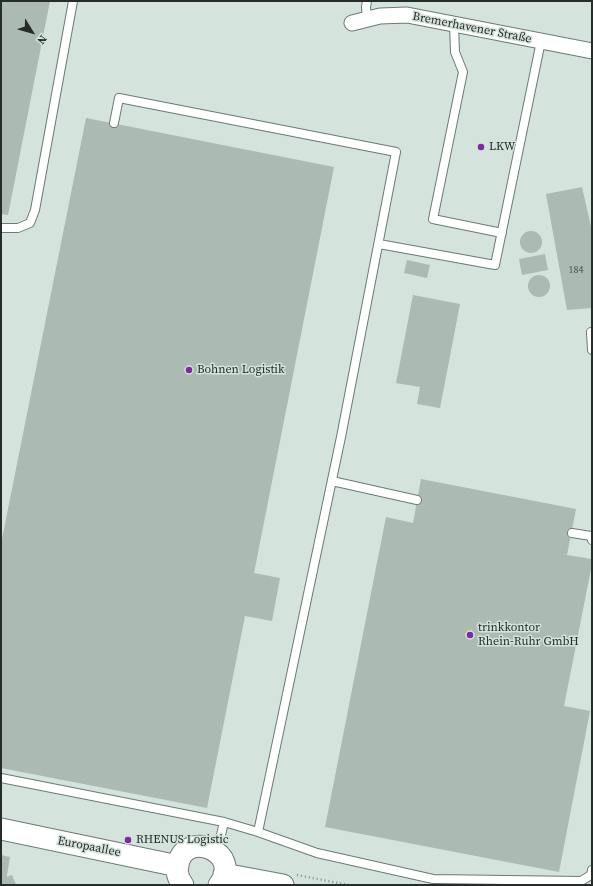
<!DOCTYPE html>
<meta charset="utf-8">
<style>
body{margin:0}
#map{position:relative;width:593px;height:886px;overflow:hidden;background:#d4e3db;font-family:"Source Serif 4",serif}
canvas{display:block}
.frame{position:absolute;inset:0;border:2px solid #262c29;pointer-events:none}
.north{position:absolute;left:12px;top:12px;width:40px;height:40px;-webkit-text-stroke:3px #d4e3db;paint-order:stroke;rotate:127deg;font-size:11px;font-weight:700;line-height:16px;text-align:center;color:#262c29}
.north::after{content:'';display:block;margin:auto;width:14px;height:18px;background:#262c29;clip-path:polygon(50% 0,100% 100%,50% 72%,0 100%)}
</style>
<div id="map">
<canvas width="593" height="886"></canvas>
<div class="frame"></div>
<div class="north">N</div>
</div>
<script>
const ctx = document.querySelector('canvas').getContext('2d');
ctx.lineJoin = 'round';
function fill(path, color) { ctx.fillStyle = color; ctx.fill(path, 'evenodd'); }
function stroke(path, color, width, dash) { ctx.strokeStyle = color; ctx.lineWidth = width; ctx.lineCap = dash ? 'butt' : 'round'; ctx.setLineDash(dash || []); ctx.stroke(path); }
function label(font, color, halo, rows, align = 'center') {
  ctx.font = font + ' "Source Serif 4",serif'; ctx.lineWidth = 3; ctx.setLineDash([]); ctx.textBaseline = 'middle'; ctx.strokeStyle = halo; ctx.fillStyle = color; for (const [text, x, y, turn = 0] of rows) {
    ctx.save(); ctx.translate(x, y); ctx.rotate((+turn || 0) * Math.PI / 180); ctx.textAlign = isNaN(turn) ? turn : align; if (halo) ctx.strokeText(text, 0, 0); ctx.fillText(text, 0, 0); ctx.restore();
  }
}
fill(new Path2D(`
 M1,1H50L8,215L1,214Z
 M86,118L334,167L254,573L280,578L272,621L245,616L207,808L1,768V544Z
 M582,187L592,231V308L567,310L546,194Z
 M520 242a11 11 0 1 1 22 0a11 11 0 1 1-22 0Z
 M545,254L548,270L522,275L519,259Z
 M407,260L430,265L427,278L404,273Z
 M528 286a11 11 0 1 1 22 0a11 11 0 1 1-22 0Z
 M413,295L460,304L440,408L417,404L420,387L396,383Z
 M421,479L576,509L567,555L592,559V564L564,706L590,711L559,872L325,827L386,517L413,523Z
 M1,855L10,857L7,875V877L12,875L16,885H1Z`), '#abbab2');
const lane = new Path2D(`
 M367,1L366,7L367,20
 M454,24L455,52L463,72L433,219L502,233
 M114,123L119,98L396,152L341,437L258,832L224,822
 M1,228H18L30,223L35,210L73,1
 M379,244L495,265L541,41
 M591,332L592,350
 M332,481L417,500
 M572,533L591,536L592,540
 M1,778L224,822L221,835L214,850
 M258,832L317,853L433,879L581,881L591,875L592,870`);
const street = new Path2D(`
 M352,23L380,16L407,15L592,51`);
const secondary = new Path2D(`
 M1,829L178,866
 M224,874L283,885
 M183,885C178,879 176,872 178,864C186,828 244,853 219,885`);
stroke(lane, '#6c7a73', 10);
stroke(street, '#6c7a73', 17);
stroke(secondary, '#6c7a73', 23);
stroke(new Path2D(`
 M297,875L349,885`), '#85908a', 2.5, [1, 3]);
stroke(lane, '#fff', 8);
stroke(street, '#fff', 15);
stroke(secondary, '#fff', 21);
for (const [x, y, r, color] of [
 [481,147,4,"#7c2b9b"],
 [189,370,4,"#7c2b9b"],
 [470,635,4,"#7c2b9b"],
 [128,840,4,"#7c2b9b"]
]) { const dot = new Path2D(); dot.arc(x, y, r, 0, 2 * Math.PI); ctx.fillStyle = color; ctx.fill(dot); stroke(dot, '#d4e3db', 1.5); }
label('10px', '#47504b', null, [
 ["184",576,270]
]);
label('12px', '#262c29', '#d4e3db', [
 ["Bremerhavener Straße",472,28,11],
 ["Europaallee",89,847,11]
]);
label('12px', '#262c29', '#d4e3db', [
 ["LKW",489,147],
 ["Bohnen Logistik",197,370],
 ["trinkkontor",478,628],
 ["Rhein-Ruhr GmbH",478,642],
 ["RHENUS Logistic",136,840]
], 'left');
</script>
